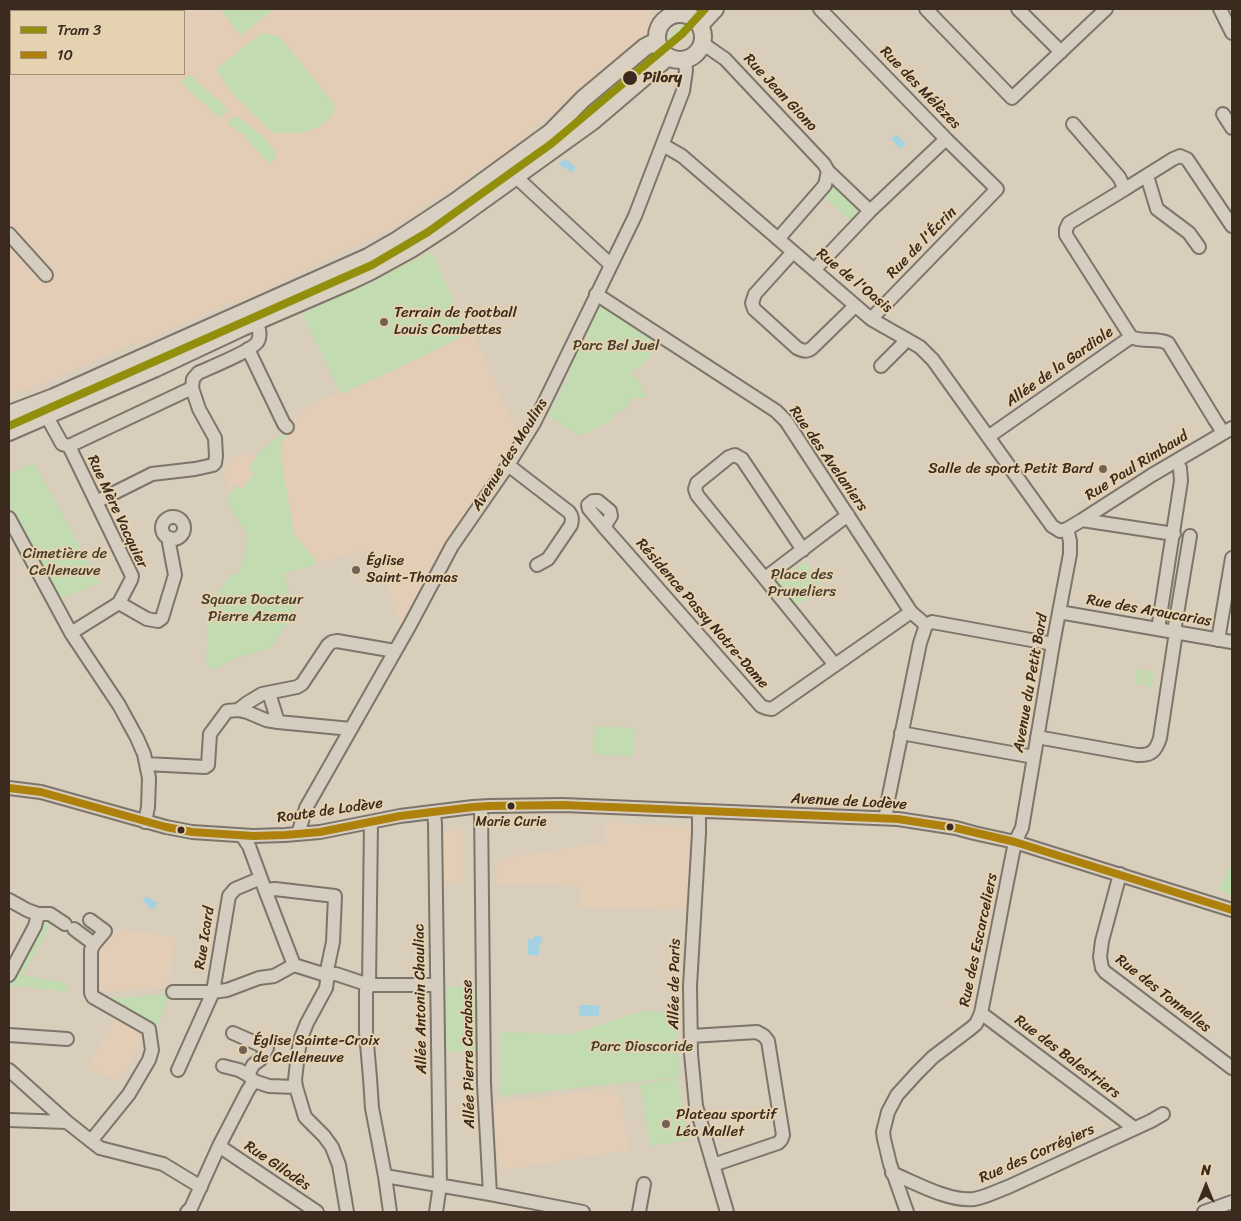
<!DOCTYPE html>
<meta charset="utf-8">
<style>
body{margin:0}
#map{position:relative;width:1241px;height:1221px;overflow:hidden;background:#d9cebc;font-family:Sriracha,sans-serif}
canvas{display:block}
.frame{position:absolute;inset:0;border:10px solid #3b2a1e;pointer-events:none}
.legend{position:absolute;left:10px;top:10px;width:175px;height:65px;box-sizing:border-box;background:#e5d2b0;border:1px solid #a18f76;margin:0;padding:6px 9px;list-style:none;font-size:15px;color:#3b2a1e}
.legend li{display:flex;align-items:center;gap:10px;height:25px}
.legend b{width:25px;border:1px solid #a18f76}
.north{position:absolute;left:1181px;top:1161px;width:50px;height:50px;-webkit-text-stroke:4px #e5d2b0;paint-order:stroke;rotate:0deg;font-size:14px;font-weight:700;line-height:20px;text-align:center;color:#3b2a1e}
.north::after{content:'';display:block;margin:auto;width:18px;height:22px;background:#3b2a1e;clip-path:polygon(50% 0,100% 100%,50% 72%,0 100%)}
</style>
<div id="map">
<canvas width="1241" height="1221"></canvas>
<div class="frame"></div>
<ul class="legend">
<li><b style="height:6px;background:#918f0c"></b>Tram 3</li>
<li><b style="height:6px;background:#ae810c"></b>10</li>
</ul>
<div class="north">N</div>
</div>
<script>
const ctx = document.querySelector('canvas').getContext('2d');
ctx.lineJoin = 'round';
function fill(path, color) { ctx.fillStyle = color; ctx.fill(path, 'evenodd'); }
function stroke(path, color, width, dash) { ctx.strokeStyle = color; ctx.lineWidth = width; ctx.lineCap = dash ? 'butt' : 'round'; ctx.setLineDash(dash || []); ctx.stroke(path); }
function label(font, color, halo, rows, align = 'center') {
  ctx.font = font + ' Sriracha,sans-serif'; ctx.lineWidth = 4; ctx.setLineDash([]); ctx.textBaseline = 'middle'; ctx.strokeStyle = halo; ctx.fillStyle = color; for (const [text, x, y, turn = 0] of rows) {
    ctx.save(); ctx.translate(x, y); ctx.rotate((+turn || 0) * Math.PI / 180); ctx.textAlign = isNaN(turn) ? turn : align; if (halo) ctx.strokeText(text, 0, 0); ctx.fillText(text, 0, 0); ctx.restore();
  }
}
fill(new Path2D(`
 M9,9H652V14L647,32L640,41L501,156L392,228L272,286L9,397ZM11,11H184V74H11Z
 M473,333L519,437L446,540L430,569L401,627L373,547L316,564L314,558L294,534L282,463V442L288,432V423L307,407L340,391L342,394L456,340Z
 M253,454L257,457L249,467L250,471L253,474L242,488L235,482L229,489L224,476L223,471L228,468L227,462L232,461L233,456Z
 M605,822L692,827L687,910L580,908L579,886L497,884V859L606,842Z
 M463,830L464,882H444L443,831Z
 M120,929L175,937L170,975L167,981L165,989L101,991L99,950Z
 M118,1013L147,1031L119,1082L88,1068Z
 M605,1089L621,1099L629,1150L500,1170L491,1104Z`), '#e3cdb6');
fill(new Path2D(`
 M221,9H274L240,36Z
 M686,20L693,25L668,48L664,41Z
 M262,33L279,36L335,105L332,116L320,126L302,133H273L233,94L216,69Z
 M189,74L228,109L220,118L181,83Z
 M234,115C244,122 279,145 275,158C274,159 270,164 269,164L243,134L227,124Z
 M833,181L865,208L853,222L821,195Z
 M432,252L468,333L415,360L341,394L302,314Z
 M604,305L655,340L658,343L649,358L638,369L635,368L631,374L639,381L646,398H632C629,407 626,410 617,412L610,421L580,436L548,416L570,372L567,370L578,349L585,345L589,337L587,329L598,307Z
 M285,428L288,432L282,442V463L294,534L314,558L316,564L284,574L294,613L270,649L239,657L212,670L206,665L208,609L229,576L240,572L248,536L226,501L236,486L242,490L254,473L251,471L250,467L260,452L281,434Z
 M34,463L100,583L61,598L9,503V474Z
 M806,561L820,582L819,592L793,608L773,584Z
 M1137,669L1145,670L1143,685L1135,684Z
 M1147,671L1154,672L1152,687L1145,686Z
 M595,726L635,728L634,757L593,754Z
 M1232,863V895L1217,890Z
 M40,921L51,924L23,975L67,983L66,992L9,985V982Z
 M475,986V1052H446L444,987Z
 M170,994L156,1030L104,999Z
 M642,1011L676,1012L680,1077L500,1096V1032L573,1034Z
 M678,1078L688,1140L650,1146L640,1084Z`), '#c2dbb1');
fill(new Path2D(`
 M896,134L906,144L900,149L891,139Z
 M566,159L576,168L571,173L566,168L564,169L559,164L562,160L564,161Z
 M145,897H147L158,903L155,908L152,909L148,907L147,904L143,901Z
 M534,936H542V943H539V956L528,955V939H534Z
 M579,1005H599V1016H579Z`), '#a5d2e0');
const minor = new Path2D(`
 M820,9L946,139L997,189L871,319
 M926,9L1012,98L1106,9
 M1018,9L1061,52
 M1220,9L1232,33
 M702,43L725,59L824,164L828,171L870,211
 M1223,114L1232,128
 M1073,124L1119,177L1125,189L1069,223L1066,229V235L1131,337
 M663,145L682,156L871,319L920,347L933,360L1052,526L1060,531L1067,529L1082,520L1152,475L1232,428
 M515,176L611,265
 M1147,176L1157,209L1189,233L1199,247
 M1125,189L1173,159L1180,156L1187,159L1232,226
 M9,234L46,275
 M778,239L825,185L828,171
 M793,252L755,294L752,303L754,309L797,348C803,351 807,352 812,348L855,306
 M814,270L870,211L946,139
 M596,294L776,411L786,421L911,612L926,625
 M248,349L284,424L287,427
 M881,366L907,340
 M46,415L62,444L69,446L132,576L131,580L119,603L71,633
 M988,437L1131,337C1144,343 1155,337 1168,343L1215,420L1219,426L1222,433
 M69,446L192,388L193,379L198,373C209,368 254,350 258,341C261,335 259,329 257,322
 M508,465L569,512C573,517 572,520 571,525L548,559L537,565
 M96,502L152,474L195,469L213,465L215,463L216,456L215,438L199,409L192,388
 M162 528a11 11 0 1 1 22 0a11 11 0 1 1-22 0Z
 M9,518L71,633L119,705L137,738L144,754L149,778L148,807L145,822
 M1082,520L1174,534
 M604,527L611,516L610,511L598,501H593L588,505L589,509L604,527L761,706L766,708L772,709L911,612
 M803,550L742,459L735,455L729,457L697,483L695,489L697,495L835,665
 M765,578L848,515
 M119,603L147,619L158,621L162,618L175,575L169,543L170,538
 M1059,612L1232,642
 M926,625L932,622L1053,644
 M1158,629L1181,481L1180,468L1176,461
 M1174,632L1190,536
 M1218,640L1232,558
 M269,693L278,722
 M238,710L247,703L262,694L297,687L302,684L328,645L332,642L337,641L395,651
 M901,733L1034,757
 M1037,737L1137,755C1151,756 1156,751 1160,738L1176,632
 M146,764L205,767L208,765L210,734L227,711L238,710L247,712L266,720L278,722L351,729
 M9,788L41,792L166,827L192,832L253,836L285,835L320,832L400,816L473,807L490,806L563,805L898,819L956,828L974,833L1015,842L1232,910
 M481,807L484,1084L490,1194
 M699,811V833L690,986L691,1054L696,1106L727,1212
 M434,812L435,824L440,1185L436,1212
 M886,818L887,805L920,643L926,625
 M371,822L369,985L366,991V1032L370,1078L372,1108L385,1176L390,1212
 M298,834L306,808L410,625L452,546L508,465L534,423L545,401L635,216L683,91L686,70L684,60
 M242,836L249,846L263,884L265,890L294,965
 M1120,874L1102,941L1100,957L1102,968L1105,972L1232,1068
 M265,890L275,889L335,896L333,942L326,975L327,981L326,988L307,1023L301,1038L298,1053L295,1080L296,1087L305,1117L324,1136L332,1147L339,1165L347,1212
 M9,900L27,910L38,914L35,926L9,975
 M38,914H50L65,924
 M90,920L105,931L94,944L91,950V993L93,997L149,1029L152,1050L149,1060L129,1094L91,1141
 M74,929L94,944
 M294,965L326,975L336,974L369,985H436
 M173,992H213L227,990L259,978L274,976L294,965
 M981,1013L1134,1128
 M233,1033L267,1048L261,1059L253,1065L248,1075
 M9,1035L67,1039
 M691,1036L757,1032L764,1036L768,1041L783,1135L781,1140L778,1143L713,1165
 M223,1066L239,1070L248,1075L254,1081L269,1086L296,1087
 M9,1070L67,1122
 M178,1070L213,992L229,896L235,889L261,878
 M9,1120L67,1122L100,1148L163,1164L201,1187
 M219,1146L317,1212
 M892,1173C916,1183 949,1202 974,1199C986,1197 997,1191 1008,1187L1151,1121L1163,1114
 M385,1176L490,1194L583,1212
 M187,1212L191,1208L219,1146L248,1090L254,1081
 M639,1212L644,1184
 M907,1212L890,1164L884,1139L883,1132L888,1112L897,1095L917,1073L933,1057L970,1029L976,1024L981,1013L1015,842L1022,828L1053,644L1070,554V541L1067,529
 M1204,1212L1232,1202`);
const major = new Path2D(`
 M657 37a23 23 0 1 1 46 0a23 23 0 1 1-46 0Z
 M700,25L715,9
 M9,414L54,397L368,257L396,241L455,202L551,132L583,99L645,47L657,41
 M9,432L156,368L241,328L350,281L371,271L411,249L451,223L593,121L668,57`);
stroke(minor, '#7d756a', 16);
stroke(major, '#7d756a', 20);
stroke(minor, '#d5cdc0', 12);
stroke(major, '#d9d0c1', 16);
stroke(new Path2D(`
 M9,788L41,792L166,827L192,832L253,836L285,835L320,832L400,816L473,807L490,806L563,805L898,819L956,828L1015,842L1232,910`), '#ae810c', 8);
stroke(new Path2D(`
 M9,426L372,265L428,232L551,144L682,34L705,9`), '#918f0c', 8);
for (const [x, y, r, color] of [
 [630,78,8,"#3b2a1e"],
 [384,322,5,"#726355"],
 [1103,469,5,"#726355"],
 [356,570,5,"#726355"],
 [511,806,4.5,"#3b2a1e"],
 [950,827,4.5,"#3b2a1e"],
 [181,830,4.5,"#3b2a1e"],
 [243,1050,5,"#726355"],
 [666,1124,5,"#726355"]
]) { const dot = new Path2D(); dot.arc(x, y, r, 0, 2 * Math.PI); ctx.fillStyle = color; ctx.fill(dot); stroke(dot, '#e5d2b0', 2); }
label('14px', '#3b2a1e', '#e5d2b0', [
 ["Marie Curie",511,822]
]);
label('bold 15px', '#3b2a1e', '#e5d2b0', [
 ["Pilory",643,78]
], 'left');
label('15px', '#3b2a1e', '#e5d2b0', [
 ["Rue des Mélèzes",920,88,46],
 ["Rue Jean Giono",780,93,47],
 ["Rue de l'Écrin",922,243,-46],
 ["Rue de l'Oasis",854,281,39],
 ["Allée de la Gardiole",1060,367,-35],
 ["Avenue des Moulins",510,455,-58],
 ["Rue des Avelaniers",828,459,55],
 ["Rue Paul Rimbaud",1137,466,-32],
 ["Rue Mère Vacquier",117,512,65],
 ["Rue des Araucarias",1149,611,10],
 ["Résidence Passy Notre-Dame",702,614,49],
 ["Avenue du Petit Bard",1031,683,-80],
 ["Avenue de Lodève",849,802,3],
 ["Route de Lodève",330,811,-8],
 ["Rue Icard",205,938,-81],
 ["Rue des Escarceliers",979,940,-78],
 ["Allée de Paris",675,984,-89],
 ["Rue des Tonnelles",1163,994,38],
 ["Allée Antonin Chauliac",421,999,-91],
 ["Allée Pierre Carabasse",469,1054,-91],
 ["Rue des Balestriers",1067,1057,37],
 ["Rue des Corrégiers",1037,1154,-24],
 ["Rue Gilodès",277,1166,34]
]);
label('15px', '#3b2a1e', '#e5d2b0', [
 ["Terrain de football",394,313],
 ["Louis Combettes",394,330],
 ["Salle de sport Petit Bard",1093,469,"right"],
 ["Église",366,561],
 ["Saint-Thomas",366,578],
 ["Église Sainte-Croix",253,1041],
 ["de Celleneuve",253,1058],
 ["Plateau sportif",676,1115],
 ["Léo Mallet",676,1132]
], 'left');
label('15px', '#473d2c', '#e5d2b0', [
 ["Parc Bel Juel",616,346],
 ["Cimetière de",65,554],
 ["Celleneuve",65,571],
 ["Place des",802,575],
 ["Pruneliers",802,592],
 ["Square Docteur",252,600],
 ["Pierre Azema",252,617],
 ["Parc Dioscoride",642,1047]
]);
</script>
